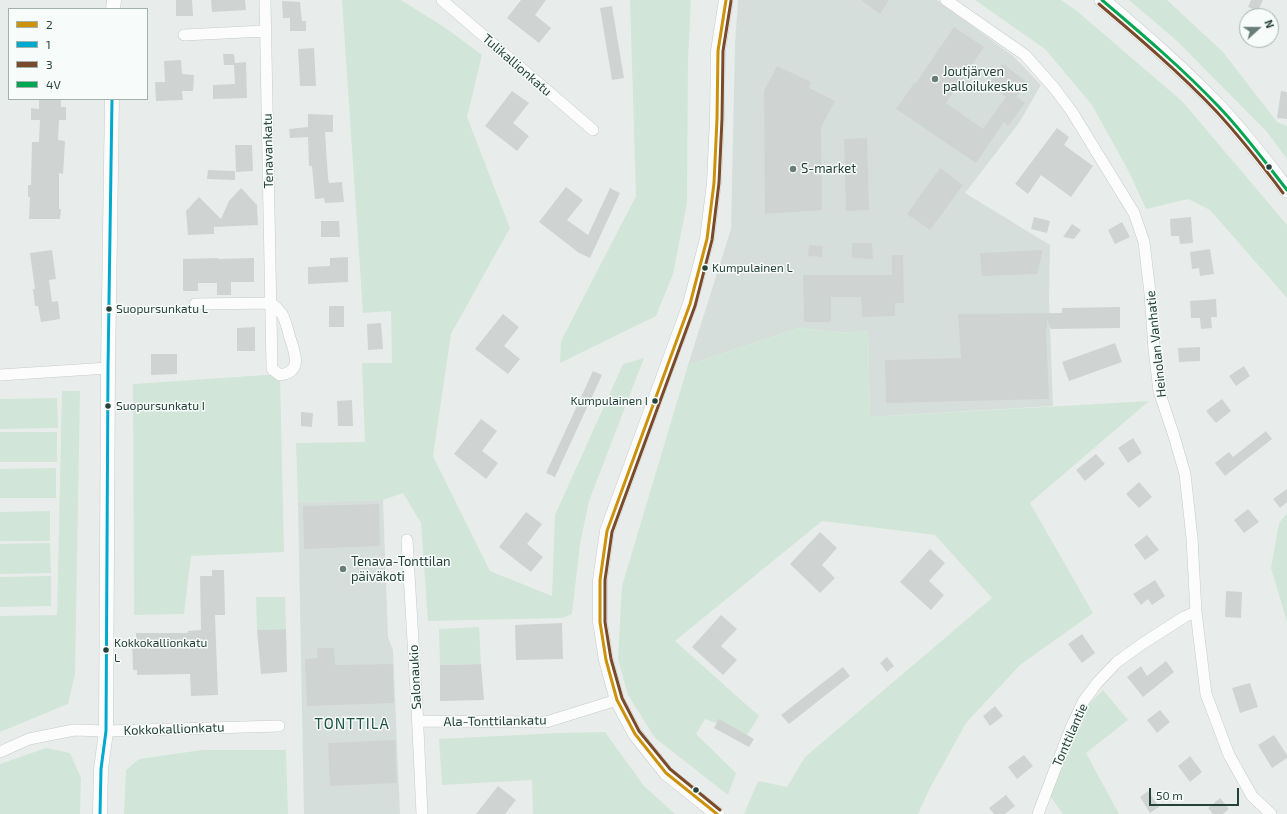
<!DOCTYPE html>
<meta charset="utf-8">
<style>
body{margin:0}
#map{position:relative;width:1287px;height:814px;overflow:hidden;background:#e8edeb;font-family:"Exo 2",sans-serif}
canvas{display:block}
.legend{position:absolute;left:8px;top:8px;width:140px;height:92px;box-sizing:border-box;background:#f7fbf9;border:1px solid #a3b1ad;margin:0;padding:5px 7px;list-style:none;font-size:12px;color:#24423a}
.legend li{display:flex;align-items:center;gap:8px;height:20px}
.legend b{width:20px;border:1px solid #a3b1ad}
.north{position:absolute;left:1239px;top:8px;width:40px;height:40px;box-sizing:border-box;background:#f7fbf9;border:1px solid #a3b1ad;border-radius:50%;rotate:69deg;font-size:11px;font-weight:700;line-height:16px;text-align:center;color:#24423a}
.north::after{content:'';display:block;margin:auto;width:14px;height:18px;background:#697e78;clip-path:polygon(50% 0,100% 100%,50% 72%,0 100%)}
.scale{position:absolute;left:1149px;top:788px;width:90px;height:18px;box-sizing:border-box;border:2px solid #24423a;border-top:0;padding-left:5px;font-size:12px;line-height:14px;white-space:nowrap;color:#24423a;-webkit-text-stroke:3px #f7fbf9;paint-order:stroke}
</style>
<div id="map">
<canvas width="1287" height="814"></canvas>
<ul class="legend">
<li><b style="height:5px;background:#cd920c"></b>2</li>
<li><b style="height:5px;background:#00a9ce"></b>1</li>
<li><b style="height:5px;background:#7a4b2a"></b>3</li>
<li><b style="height:5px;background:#00a651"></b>4V</li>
</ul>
<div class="north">N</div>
<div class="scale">50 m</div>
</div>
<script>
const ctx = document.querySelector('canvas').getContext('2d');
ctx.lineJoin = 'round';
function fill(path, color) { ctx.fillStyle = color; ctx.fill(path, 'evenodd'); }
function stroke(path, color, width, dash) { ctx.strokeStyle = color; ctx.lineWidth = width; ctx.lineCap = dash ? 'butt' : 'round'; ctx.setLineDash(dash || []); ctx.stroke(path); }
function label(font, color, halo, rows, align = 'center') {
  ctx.font = font + ' "Exo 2",sans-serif'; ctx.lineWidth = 3; ctx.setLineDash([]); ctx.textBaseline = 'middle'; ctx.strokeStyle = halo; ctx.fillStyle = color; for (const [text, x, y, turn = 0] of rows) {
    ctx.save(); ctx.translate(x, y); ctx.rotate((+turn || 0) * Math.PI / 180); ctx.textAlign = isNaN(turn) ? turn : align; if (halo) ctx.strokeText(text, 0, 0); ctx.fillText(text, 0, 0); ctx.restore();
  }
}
fill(new Path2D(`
 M738,0H937L1013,56L1041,85L1019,123L965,193L1050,245L1049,299L1053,406L870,417L868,331L850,333L799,328L688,365L731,229L735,44Z
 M383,500L388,637L393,650L400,814H304L298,502Z`), '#d6dedb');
fill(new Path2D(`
 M342,0H401L447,29L482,55L467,117L510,228L451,334L433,456L490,571L552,596L555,515L623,364L644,358L589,501L580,544L572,614L562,618L428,621L421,523L403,493L383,500L298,502L296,443L365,442L362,363H392L391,311L363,313Z
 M630,0H691L688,59L687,203L673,274L656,316L560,363L561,341L636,196Z
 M975,0H1061L1077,11L1183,102L1287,225V298L1210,210L1188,199L1146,209L1129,172L1092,105L1045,49Z
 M1129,0H1167L1223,52L1277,122L1287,126V159L1267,132L1177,41Z
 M799,328L850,333L868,331L870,417L1149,401L1030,503L1093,613L1020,665L966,723L930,788L918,814H744L758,781L787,787L805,757L992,598L935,535L822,521L675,641L759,716L747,735L705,719L696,734L736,773L728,795L655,738L628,695L618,659L622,586L688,365Z
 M280,374L284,552L191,556L184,614L134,615L133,384Z
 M62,391H80L75,674L68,704L0,732V616L57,615Z
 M57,398L58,428L0,429V399Z
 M0,432H57V462H0Z
 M56,468V498H0V469Z
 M50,511V541H0V512Z
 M1287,513V622L1271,568L1279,523Z
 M50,543L51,573L0,574V544Z
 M51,576V606L0,607V577Z
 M256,597H285L286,629L257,630Z
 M479,627L481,664L440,665L439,629Z
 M1103,690L1128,720L1086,753L1119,814H1063L1050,796L1071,742L1089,704Z
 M605,732L644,786L675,814H533L532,780L442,785L439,739L559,733Z
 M46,748L70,753L81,778L80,814H0V764Z
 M202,750H286L288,814H124L126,770L139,759Z`), '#d1e6d8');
fill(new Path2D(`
 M176,0H192L193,16H176Z
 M211,0H245L246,10L212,12Z
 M521,0H546L535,15L551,28L539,43L507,18Z
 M861,0H889L880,14Z
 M1251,0H1263L1258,11L1248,7Z
 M282,1L300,2L302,21H306V31H290V18H283Z
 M612,6L624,78L612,80L600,8Z
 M954,27L984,47L946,103L983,129L1006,97L988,84L1003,64L1028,83L1017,97L1025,103L1008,126L1004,122L976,163L896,109L915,82L916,83Z
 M314,48L316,86H300L298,49Z
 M223,54H234L235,63L246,62L247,98L213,99V85L235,84L234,65H224Z
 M181,60L182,74L194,75L193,91H182L183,100L156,101L155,82H165L164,61Z
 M777,66L811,82L809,88L835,101L821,127L822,210L765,214L764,91Z
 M512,91L529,103L513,123L529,136L517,151L485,126Z
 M1281,91L1287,92V119L1277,118Z
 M39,99H61V107H66V120H59L58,140L65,141L63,174L59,173V209H61L60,219H29L30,197H28V185H31L32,142H39L40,120H31V108L39,109Z
 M308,114L333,115V132H325L328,178L329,183L342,182L344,202L325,203L324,198L315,199L312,166H309L308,137L290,138L289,129L308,127Z
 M1057,128L1069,137L1064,145L1093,166L1071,197L1041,175L1028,194L1015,184Z
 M867,138L869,210L846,211L844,139Z
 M235,145H252L253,171L236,172Z
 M940,168L963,185L930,230L907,214Z
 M208,170L235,171V180L207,179Z
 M566,187L583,200L567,220L588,235L610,188L620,193L590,258L579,253L539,222Z
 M241,188L257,205L258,225L214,227V234L188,235L186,211L199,197L221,219L229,201Z
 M1034,217L1050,221L1047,233L1031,229Z
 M1191,217L1193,243L1180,244L1179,236H1171L1170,219Z
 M321,221H339L340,237H321Z
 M1122,222L1130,237L1115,244L1108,230Z
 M1072,224L1081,230L1074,239L1063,237Z
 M852,243H872L873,259L852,258Z
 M809,245L823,246L822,257L808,256Z
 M1210,249L1214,274L1200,276L1199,268L1192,269L1190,252Z
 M52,250L56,279L49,280L52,302L58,301L60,319L41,322L38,306H35L33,289H35L30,253Z
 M1043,250L1037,274L982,276L980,253Z
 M892,255H903L904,303H895V316L862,317L861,297H831V322H804L803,275H892Z
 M348,257V282L308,284V267L330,266V258Z
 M218,258V259L254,258V282H231V295H217V283H198V291H183V259Z
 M1216,299L1217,317H1211L1212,328L1201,329L1200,318H1191L1190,301Z
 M329,306H344V327H329Z
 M1120,307V328L1051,329L1047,319V329H1046L1049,399L886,403L885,360L961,358L958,314L1062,313V308Z
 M503,314L519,327L504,346L520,359L508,374L475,349Z
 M381,323L383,349L368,350L367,324Z
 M255,327V351H237V328Z
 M1115,343L1122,362L1069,381L1062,362Z
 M1200,347V361L1179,362L1178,348Z
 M151,354H177V374L151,375Z
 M1244,366L1250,376L1236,386L1229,376Z
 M593,371L602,375L555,477L546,473Z
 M1222,399L1231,411L1216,423L1206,411Z
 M352,400L353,426H338L337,401Z
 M301,412L313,413L312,427L301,426Z
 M481,419L497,431L482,451L498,463L486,479L454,454Z
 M1266,431L1272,439L1225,476L1215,463L1229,452L1233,457Z
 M1133,438L1142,453L1128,463L1118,448Z
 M1096,454L1105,464L1085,481L1076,470Z
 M1139,482L1152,497L1139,508L1126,494Z
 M1287,489V502L1280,508L1273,499Z
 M379,504L380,546L304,549L303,506Z
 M1248,509L1259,522L1244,533L1234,520Z
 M526,512L542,524L527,544L543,557L531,572L499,547Z
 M820,532L837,548L822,565L835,578L820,593L790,564Z
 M1147,535L1159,550L1145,560L1134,545Z
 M930,549L945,563L929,581L944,595L931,610L900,582Z
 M212,570H224L225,615H215L218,695L191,696L190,674L137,675V670H133L132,639H136V633H188V631L201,630L200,576H212Z
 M1155,580L1165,596L1152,605L1148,599L1141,605L1133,594Z
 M1226,591L1242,592L1241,618L1225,617Z
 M721,615L737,629L721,646L737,660L723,675L692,647Z
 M562,623L563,659L516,660L515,625Z
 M286,629L287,672L261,674L257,630Z
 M1082,634L1095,653L1082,663L1068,644Z
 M317,648H334L335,665L393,664L394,703L307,706L305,659L318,658Z
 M887,657L894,666L887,672L880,663Z
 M1166,661L1174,672L1143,697L1127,677L1141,666L1147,676Z
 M481,664L484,700L440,701V665Z
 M843,667L850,676L789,724L781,715Z
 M1250,683L1258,707L1240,713L1232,688Z
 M995,706L1003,716L990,726L983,716Z
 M1160,710L1170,722L1157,733L1147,720Z
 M719,719L754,739L749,747L714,728Z
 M1274,735L1287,755V758L1272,768L1258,745Z
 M395,740L397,783L330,786L328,743Z
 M1024,755L1033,766L1017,779L1008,767Z
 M1190,756L1202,772L1190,782L1178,766Z
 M498,786L516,800L505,814H476Z
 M1148,791L1159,807L1150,813L1140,797Z
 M1006,795L1015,806L1005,814H994L989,808Z
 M1220,798L1229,809L1223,814H1213L1208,808Z`), '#cfd4d2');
const minor = new Path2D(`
 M442,0L593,130
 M946,0L1025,55L1055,89L1072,112L1134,213L1144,242L1150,293L1154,349L1159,391L1174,436L1185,474L1192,538L1196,612L1206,694L1229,755L1252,796L1271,814
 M184,35L265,31
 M195,304L271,303C275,306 279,310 282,314C286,321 288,331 290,338C295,353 303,372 280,375L272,369L265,0
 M0,375L108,368
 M407,540L417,708L422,814
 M418,721L546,722L617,700
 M0,752L29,739L74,730L106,731L279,726
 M1038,814L1070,730L1083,702L1097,683L1117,662L1142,644L1184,617L1196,612`);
const tertiary = new Path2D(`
 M113,9L114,0
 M100,814L101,769L106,731L108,368L112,99
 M717,814L666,773L635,734L617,700L606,660L600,622V580L607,531L690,304L707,239L714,183L717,119L718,51L726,0`);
const secondary = new Path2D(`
 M1102,0C1142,34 1183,69 1219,107C1243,133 1265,161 1287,190`);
stroke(minor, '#c5cac8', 12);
stroke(tertiary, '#c5cac8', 15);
stroke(secondary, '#c3cbc8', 16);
stroke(minor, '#fcfcfc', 11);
stroke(tertiary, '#fcfcfc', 14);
stroke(secondary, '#fcfcfc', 15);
stroke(new Path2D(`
 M717,814L666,773L635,734L617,700L606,660L600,622V580L607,531L690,304L707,239L714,183L717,119L718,51L726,0`), '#cd920c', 3);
stroke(new Path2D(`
 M100,814L101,769L106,731L108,368L112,99`), '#00a9ce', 3);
stroke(new Path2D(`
 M1099,4C1139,38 1179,72 1216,111C1240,137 1262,165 1283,193
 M720,810L670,769L639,731L622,698L611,659L605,622V580L612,532L695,306L712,240L719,183L722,119L723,51L731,1`), '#7a4b2a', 3);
stroke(new Path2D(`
 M1102,0C1142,34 1183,69 1219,107C1244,133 1265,162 1287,190`), '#00a651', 3);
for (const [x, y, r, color] of [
 [935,79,4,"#697e78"],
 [1269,167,3.5,"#24423a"],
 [793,169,4,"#697e78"],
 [705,268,3.5,"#24423a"],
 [109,309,3.5,"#24423a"],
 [655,401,3.5,"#24423a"],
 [108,406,3.5,"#24423a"],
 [343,569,4,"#697e78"],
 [106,650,3.5,"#24423a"],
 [696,790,3.5,"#24423a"]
]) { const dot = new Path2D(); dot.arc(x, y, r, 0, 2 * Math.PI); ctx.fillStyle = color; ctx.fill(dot); stroke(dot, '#f7fbf9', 1.5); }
label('12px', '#24423a', '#f7fbf9', [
 ["Kumpulainen L",712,268],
 ["Suopursunkatu L",116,309],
 ["Kumpulainen I",648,401,"right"],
 ["Suopursunkatu I",116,406],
 ["Kokkokallionkatu",114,643],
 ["L",114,658]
], 'left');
label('13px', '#24423a', '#f7fbf9', [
 ["Tulikallionkatu",517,65,41],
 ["Tenavankatu",268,151,-91],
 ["Heinolan Vanhatie",1156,344,-96],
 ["Salonaukio",415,677,-93],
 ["Ala-Tonttilankatu",495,721,-1],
 ["Kokkokallionkatu",174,729,-2],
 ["Tonttilantie",1070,735,-66]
]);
label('13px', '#24423a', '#f7fbf9', [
 ["Joutjärven",943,72],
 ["palloilukeskus",943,87],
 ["S-market",801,169],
 ["Tenava-Tonttilan",351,562],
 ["päiväkoti",351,577]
], 'left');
ctx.letterSpacing = '1px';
label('15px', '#1f5548', '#f7fbf9', [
 ["TONTTILA",352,724]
]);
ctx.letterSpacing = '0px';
</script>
